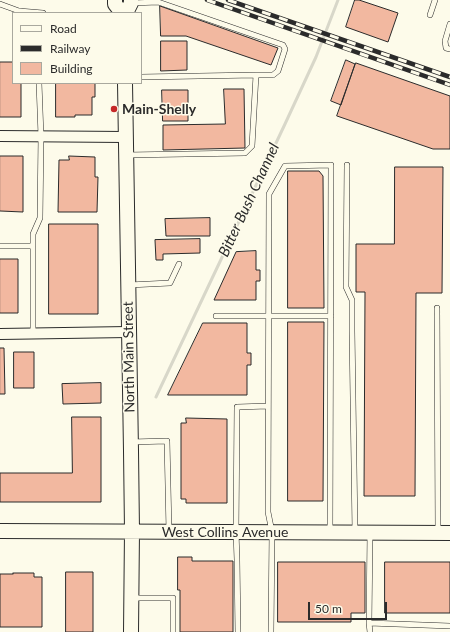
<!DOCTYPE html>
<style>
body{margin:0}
#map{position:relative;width:450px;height:632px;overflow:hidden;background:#fdfbea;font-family:Lato,sans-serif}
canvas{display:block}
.legend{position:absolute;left:12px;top:12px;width:130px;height:72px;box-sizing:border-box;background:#fdfbea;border:1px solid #a9a89e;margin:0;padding:5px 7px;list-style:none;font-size:12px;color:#2b2b2b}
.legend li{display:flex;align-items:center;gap:8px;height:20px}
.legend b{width:20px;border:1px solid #a9a89e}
.scale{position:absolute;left:308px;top:602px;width:79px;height:18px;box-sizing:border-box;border:2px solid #2b2b2b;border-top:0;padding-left:5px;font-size:12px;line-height:14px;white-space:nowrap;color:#2b2b2b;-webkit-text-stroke:3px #fdfbea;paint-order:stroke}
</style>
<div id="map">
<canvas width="450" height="632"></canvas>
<ul class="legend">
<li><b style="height:5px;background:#fdfbea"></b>Road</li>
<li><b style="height:5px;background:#2b2b2b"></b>Railway</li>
<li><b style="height:11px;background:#f2b8a0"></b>Building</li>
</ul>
<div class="scale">50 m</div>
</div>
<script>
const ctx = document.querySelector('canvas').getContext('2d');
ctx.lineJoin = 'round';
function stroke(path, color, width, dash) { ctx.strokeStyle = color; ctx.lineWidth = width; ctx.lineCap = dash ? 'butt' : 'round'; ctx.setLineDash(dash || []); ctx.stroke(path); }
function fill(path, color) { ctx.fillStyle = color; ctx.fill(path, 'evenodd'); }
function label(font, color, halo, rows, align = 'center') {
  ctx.font = font + ' Lato,sans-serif'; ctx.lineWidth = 3; ctx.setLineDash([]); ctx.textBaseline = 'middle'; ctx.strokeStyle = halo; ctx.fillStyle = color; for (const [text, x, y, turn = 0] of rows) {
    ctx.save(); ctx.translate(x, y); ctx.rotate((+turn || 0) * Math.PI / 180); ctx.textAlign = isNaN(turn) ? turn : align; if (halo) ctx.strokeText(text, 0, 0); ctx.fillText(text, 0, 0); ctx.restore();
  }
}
stroke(new Path2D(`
 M156,397L285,124L316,57L338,0`), '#d8d7c9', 3);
const building = new Path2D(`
 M355,0H359L398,13L388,42L346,27Z
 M160,6L278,48L271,65L186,36H161Z
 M161,41H187V70L161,71Z
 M346,60L355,64L341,105L331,101Z
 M0,62H13V83H21V117H0Z
 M356,63L450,96V149H433L337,116Z
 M56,83H95V97H92V115H75V117H56Z
 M224,89H244L245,148L163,150V125L225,124Z
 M162,90H188V121H163Z
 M0,156H23V212L0,211Z
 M69,156L95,157V177H98L97,212H58L59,160H69Z
 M395,167H443L442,293H416L415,496H364L365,292H356V244H394Z
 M288,171H319L323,176L324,308H288Z
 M210,218V236H166L165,219Z
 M49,224H98V314H49Z
 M200,239V253L163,254V260H156L155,240Z
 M256,251V270H260V281H256V300H214L236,252Z
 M0,259H18V313H0Z
 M288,322H324L323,501H288Z
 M203,323H247V353H251V365H247V395H168Z
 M0,348H4L5,394H0Z
 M14,352H34V388H14Z
 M101,383V403L63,404L62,384Z
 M72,417H101V502H0V473H72Z
 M186,418L227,419V503H186V499H181V423H186Z
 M178,557H192V561H233V632H180V590H178Z
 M278,562H365V613H351V622H278Z
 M385,562H450V613H385Z
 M66,572H93V632H66Z
 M13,573H34V577H42V627H0V574H13Z`);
fill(building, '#f2b8a0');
stroke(building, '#2b2b2b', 1);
const lane = new Path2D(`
 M132,3L158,2L283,45L285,49L278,71L273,75H256
 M0,4L19,11L43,13
 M430,15L435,0
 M450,24L445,41L446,48L450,49
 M127,155L245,153L252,146L256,75L141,77
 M347,165L346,287L352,300V331L355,531
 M0,246H33
 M129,285L170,283L179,264
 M437,308L438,531
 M216,316H331
 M33,333V234L40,218L41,136L39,83
 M131,442L167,441L169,531
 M370,533L369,623L450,626
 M132,598H173V632
 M369,623L370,632
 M238,632L237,560L236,532L237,407L268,406
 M271,632L272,532L268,512L269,194L285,166L331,165L330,532`);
const street = new Path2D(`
 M0,136L125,137
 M0,334L128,332`);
const secondary = new Path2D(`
 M115,0V4L122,13
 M126,13L131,3V0
 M125,83L131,451L132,531L131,632
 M0,531L450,533`);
stroke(lane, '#2b2b2b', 6);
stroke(street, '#2b2b2b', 12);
stroke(secondary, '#2b2b2b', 16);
stroke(lane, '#fdfbea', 5);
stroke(street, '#fdfbea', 10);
stroke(secondary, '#fdfbea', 14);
const rail = new Path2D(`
 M207,0L450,85
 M228,0L450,77`);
stroke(rail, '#2b2b2b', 4.5);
stroke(rail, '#fdfbea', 3, [9]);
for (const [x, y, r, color] of [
 [114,109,4,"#c62828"]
]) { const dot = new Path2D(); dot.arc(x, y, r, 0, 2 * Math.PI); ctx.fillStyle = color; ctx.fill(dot); stroke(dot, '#fdfbea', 1.5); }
label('bold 14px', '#2b2b2b', '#fdfbea', [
 ["Main-Shelly",122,109]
], 'left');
label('14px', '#2b2b2b', '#fdfbea', [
 ["North Main Street",129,357,-91],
 ["West Collins Avenue",225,532]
]);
label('italic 15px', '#2b2b2b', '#fdfbea', [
 ["Bitter Bush Channel",249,200,-65]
]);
</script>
